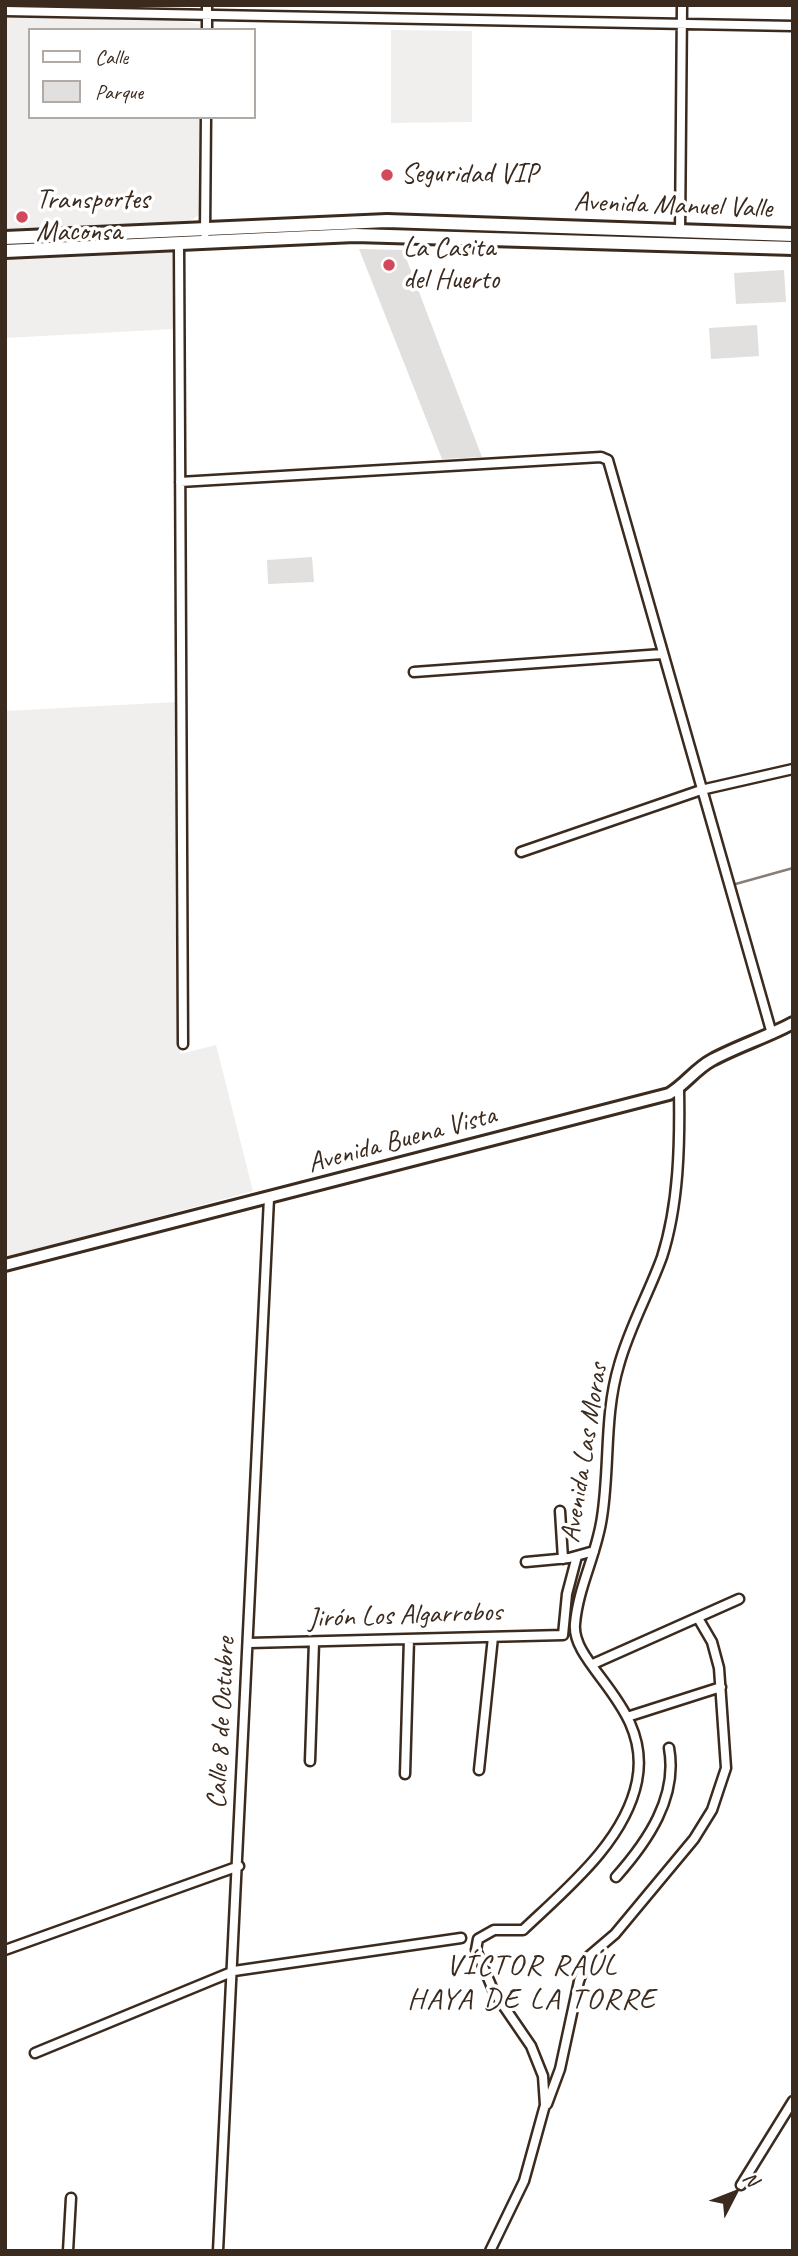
<!DOCTYPE html>
<meta charset="utf-8">
<style>
body{margin:0}
#map{position:relative;width:798px;height:2256px;overflow:hidden;background:#fff;font-family:Caveat,sans-serif}
canvas{display:block}
.frame{position:absolute;inset:0;border:7px solid #3b2a1e;pointer-events:none}
.legend{position:absolute;left:28px;top:28px;width:228px;height:91px;box-sizing:border-box;background:#fff;border:2px solid #b1aaa5;margin:0;padding:9px 12px;list-style:none;font-size:21px;color:#3b2a1e}
.legend li{display:flex;align-items:center;gap:14px;height:35px}
.legend b{width:35px;border:2px solid #b1aaa5}
.north{position:absolute;left:700px;top:2158px;width:70px;height:70px;-webkit-text-stroke:5px #fff;paint-order:stroke;rotate:48deg;font-size:19px;font-weight:700;line-height:28px;text-align:center;color:#3b2a1e}
.north::after{content:'';display:block;margin:auto;width:24px;height:32px;background:#3b2a1e;clip-path:polygon(50% 0,100% 100%,50% 72%,0 100%)}
</style>
<div id="map">
<canvas width="798" height="2256"></canvas>
<div class="frame"></div>
<ul class="legend">
<li><b style="height:9px;background:#fff"></b>Calle</li>
<li><b style="height:19px;background:#e2e0de"></b>Parque</li>
</ul>
<div class="north">N</div>
</div>
<script>
const ctx = document.querySelector('canvas').getContext('2d');
ctx.lineJoin = 'round';
function fill(path, color) { ctx.fillStyle = color; ctx.fill(path, 'evenodd'); }
function stroke(path, color, width, dash) { ctx.strokeStyle = color; ctx.lineWidth = width; ctx.lineCap = dash ? 'butt' : 'round'; ctx.setLineDash(dash || []); ctx.stroke(path); }
function label(font, color, halo, rows, align = 'center') {
  ctx.font = font + ' Caveat,sans-serif'; ctx.lineWidth = 7; ctx.setLineDash([]); ctx.textBaseline = 'middle'; ctx.strokeStyle = halo; ctx.fillStyle = color; for (const [text, x, y, turn = 0] of rows) {
    ctx.save(); ctx.translate(x, y); ctx.rotate((+turn || 0) * Math.PI / 180); ctx.textAlign = isNaN(turn) ? turn : align; if (halo) ctx.strokeText(text, 0, 0); ctx.fillText(text, 0, 0); ctx.restore();
  }
}
fill(new Path2D(`
 M5,5H104L200,24V30H30V117H200V214L184,225L5,230Z
 M391,30L472,31V122L391,123Z
 M173,252L174,329L5,338V260Z
 M177,702L175,899L180,1054L216,1045L253,1191L5,1258V711Z`), '#f1efee');
fill(new Path2D(`
 M359,249L403,250L482,457L442,459Z
 M784,270L786,302L736,304L734,273Z
 M757,325L759,356L711,359L709,328Z
 M312,557L314,582L268,584L267,560Z`), '#e2e0de');
stroke(new Path2D(`
 M732,885L793,868`), '#887e77', 2.5);
const street = new Path2D(`
 M5,11L793,26
 M207,30V5
 M205,233L206,117
 M680,233L682,5
 M179,244L183,1044
 M180,482L601,457L608,460L772,1034
 M414,672L662,654
 M521,852L701,790L793,769
 M560,1511L563,1559
 M526,1562L569,1558L594,1551
 M249,1643L563,1635L567,1594L577,1556
 M593,1664L739,1599
 M627,1717L721,1687
 M310,1761L314,1642
 M479,1770L493,1637
 M405,1774L409,1639
 M616,1877C648,1841 678,1797 669,1748
 M5,1950L239,1866
 M35,2053L234,1971L461,1938
 M547,2104L560,2069L579,1981L588,1957L615,1934L694,1839L712,1810L726,1768L719,1668L712,1642L698,1618
 M741,2185L793,2101
 M68,2251L71,2198
 M218,2251L269,1198
 M490,2251L524,2181L545,2105L543,2076L531,2046L494,1992L476,1950L478,1939L494,1930H523C565,1890 625,1842 637,1781C652,1706 571,1666 575,1624C578,1587 597,1554 602,1517C610,1466 604,1415 619,1365C629,1328 649,1293 662,1257C679,1204 680,1143 679,1089`);
const secondary = new Path2D(`
 M5,1265L669,1094C685,1085 695,1069 712,1060C738,1046 767,1037 793,1023`);
const primary = new Path2D(`
 M5,238L387,221L793,235
 M5,251L355,235L793,248`);
stroke(street, '#3b2a1e', 13);
stroke(secondary, '#3b2a1e', 16);
stroke(primary, '#3b2a1e', 18);
stroke(street, '#fff', 8);
stroke(secondary, '#fff', 10);
stroke(primary, '#fff', 12);
for (const [x, y, r, color] of [
 [387,175,7,"#d1495b"],
 [22,217,7,"#d1495b"],
 [389,265,7,"#d1495b"]
]) { const dot = new Path2D(); dot.arc(x, y, r, 0, 2 * Math.PI); ctx.fillStyle = color; ctx.fill(dot); stroke(dot, '#fff', 2.5); }
label('28px', '#3b2a1e', '#fff', [
 ["Seguridad VIP",401,175],
 ["Transportes",36,201],
 ["Maconsa",36,233],
 ["La Casita",403,249],
 ["del Huerto",403,281]
], 'left');
label('28px', '#3b2a1e', '#fff', [
 ["Avenida Manuel Valle",673,206,2],
 ["Avenida Buena Vista",402,1140,-15],
 ["Avenida Las Moras",585,1453,-81],
 ["Jirón Los Algarrobos",405,1616,-2],
 ["Calle 8 de Octubre",222,1723,-87]
]);
ctx.letterSpacing = '2px';
label('30px', '#3b2a1e', '#fff', [
 ["VÍCTOR RAÚL",532,1966],
 ["HAYA DE LA TORRE",532,2000]
]);
ctx.letterSpacing = '0px';
</script>
